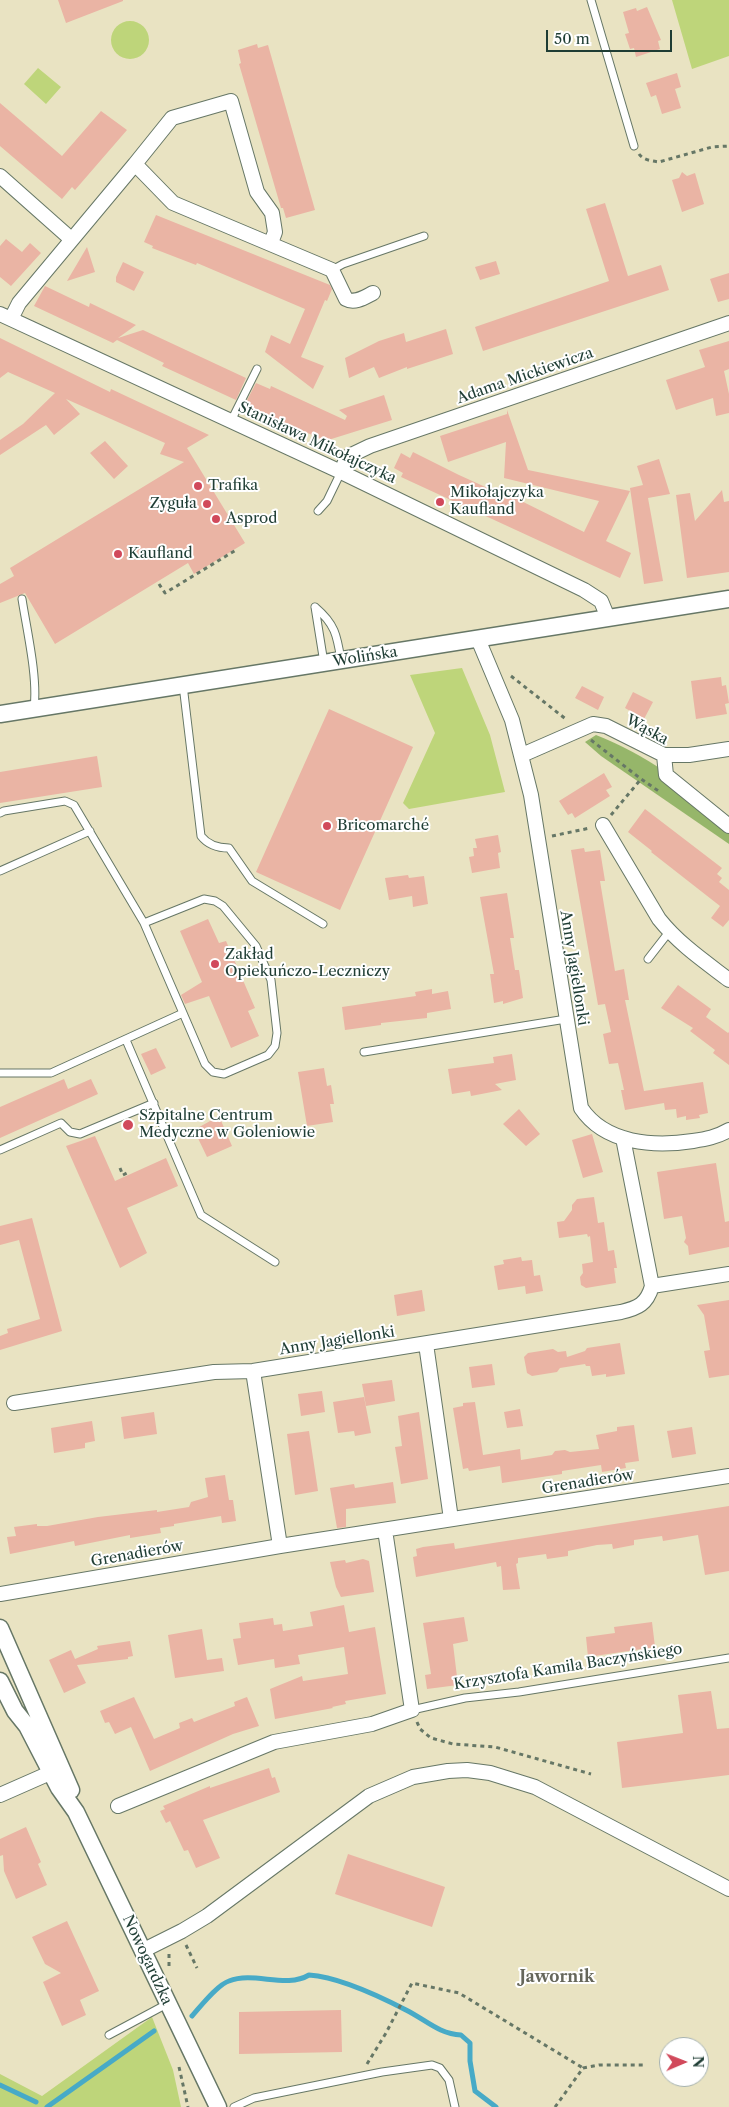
<!DOCTYPE html>
<meta charset="utf-8">
<style>
body{margin:0}
#map{position:relative;width:729px;height:2107px;overflow:hidden;background:#e9e3c2;font-family:"Libre Caslon Text",serif}
canvas{display:block}
.north{position:absolute;left:659px;top:2037px;width:50px;height:50px;box-sizing:border-box;background:#fff;border:1px solid #a5b1ae;border-radius:50%;rotate:89deg;font-size:14px;font-weight:700;line-height:20px;text-align:center;color:#1f3d34}
.north::after{content:'';display:block;margin:auto;width:18px;height:22px;background:#d1495b;clip-path:polygon(50% 0,100% 100%,50% 72%,0 100%)}
.scale{position:absolute;left:546px;top:30px;width:126px;height:22px;box-sizing:border-box;border:2px solid #1f3d34;border-top:0;padding-left:6px;font-size:15px;line-height:18px;white-space:nowrap;color:#1f3d34;-webkit-text-stroke:4px #fff;paint-order:stroke}
</style>
<div id="map">
<canvas width="729" height="2107"></canvas>
<div class="north">N</div>
<div class="scale">50 m</div>
</div>
<script>
const ctx = document.querySelector('canvas').getContext('2d');
ctx.lineJoin = 'round';
function fill(path, color) { ctx.fillStyle = color; ctx.fill(path, 'evenodd'); }
function stroke(path, color, width, dash) { ctx.strokeStyle = color; ctx.lineWidth = width; ctx.lineCap = dash ? 'butt' : 'round'; ctx.setLineDash(dash || []); ctx.stroke(path); }
function label(font, color, halo, rows, align = 'center') {
  ctx.font = font + ' "Libre Caslon Text",serif'; ctx.lineWidth = 4; ctx.setLineDash([]); ctx.textBaseline = 'middle'; ctx.strokeStyle = halo; ctx.fillStyle = color; for (const [text, x, y, turn = 0] of rows) {
    ctx.save(); ctx.translate(x, y); ctx.rotate((+turn || 0) * Math.PI / 180); ctx.textAlign = isNaN(turn) ? turn : align; if (halo) ctx.strokeText(text, 0, 0); ctx.fillText(text, 0, 0); ctx.restore();
  }
}
fill(new Path2D(`
 M672,0H729V56L692,69Z
 M111 40a19 19 0 1 1 38 0a19 19 0 1 1-38 0Z
 M38,68L61,87L46,104L24,84Z
 M462,668L490,735L505,792L409,809L403,803L435,733L410,675Z
 M152,2017L173,2070L181,2107H0V2074L42,2096Z`), '#bed57a');
fill(new Path2D(`
 M596,735C645,754 688,786 729,819V844L601,756L585,742Z`), '#96b66a');
stroke(new Path2D(`
 M192,2016C201,2006 217,1985 229,1981C254,1971 286,1989 309,1975C340,1977 379,1996 406,2010C426,2020 439,2034 461,2035L470,2043V2061L475,2091L496,2107
 M0,2085L36,2102
 M47,2107L154,2031`), '#47aac7', 5);
fill(new Path2D(`
 M58,0H123V1L66,23Z
 M647,7L661,40L658,41L660,49L636,57L634,48L630,49L625,34L629,33L623,12L636,8L637,11Z
 M257,44L258,48L268,45L315,210L286,218L283,208H281L239,64L241,63L238,50Z
 M677,73L681,87L675,89L681,108L662,114L656,95L651,97L646,83Z
 M0,103L62,156L101,111L127,130L75,190L72,187L62,199L0,146Z
 M682,172L687,176L695,173L704,204L682,212L672,180L679,178Z
 M605,203L628,276L661,265L669,290L483,351L475,327L609,281L586,209Z
 M156,215L330,285L332,289L327,301L325,300L301,357L324,366L313,389L265,352L271,335L290,344L305,309L197,263L196,265L152,248L153,246L144,242Z
 M6,239L22,252L30,243L41,253L11,286L0,277V246Z
 M87,247L95,272L67,281Z
 M496,261L500,274L480,280L475,267Z
 M123,262L144,272L134,291L116,282V277Z
 M729,273V299L718,302L710,279Z
 M45,286L89,307L90,303L136,325L118,338L143,330L246,378L236,400L162,366L164,363L117,340L113,343L34,306Z
 M446,329L453,354L407,369V367L379,378L374,367L349,378L345,358L379,341L404,333L406,342Z
 M0,338L110,392L111,389L209,435L187,448L245,543L194,574L188,563L55,644L25,593L0,603V584L14,576L10,568L184,462L160,454L165,443L66,399L80,414L54,435L46,425L0,455V440L23,424L55,393L8,372L0,378Z
 M729,341V369L724,371L729,394V413L716,416L713,398L676,410L666,380L705,367L699,350Z
 M256,383L270,389L271,386L345,420L347,416L339,410L384,395L392,420L325,441L245,404Z
 M507,410L528,470L630,491L606,541L631,553L620,578L401,477L403,473L394,468L401,453L410,458L413,452L459,475L503,495V492L584,532L599,501L504,478L506,442L448,462L440,436L507,414Z
 M105,441L128,466L114,479L90,453Z
 M659,459L670,494L648,498L663,581L644,584L630,488L643,485L637,466Z
 M722,490L724,502L729,501V572L687,578L676,495L690,493L695,521Z
 M721,677L722,686L726,685L729,703L725,704L727,714L696,719L691,681Z
 M582,686L604,697L598,710L575,698Z
 M633,692L653,702L644,719L625,708Z
 M329,709L413,747L340,910L256,872Z
 M97,756L102,787L0,803V772Z
 M604,773L612,787L606,790L610,796L575,818L572,813L568,815L559,801Z
 M645,809L722,868L717,874L722,878L719,882L729,890V920L723,927L711,918L720,906L651,852L652,851L628,832Z
 M498,835L501,852L498,853L500,868L472,873L469,857L474,856L473,848H477L475,839Z
 M584,848L585,852L600,850L605,881H600L615,971L624,969L629,1000H625L644,1091L703,1082L708,1113L699,1115L700,1118L686,1120V1116L677,1118L676,1109L665,1110L664,1103L625,1110L621,1090H624L618,1063L609,1064L603,1034L611,1032L605,1004L598,1005L571,850Z
 M408,875L409,878L424,876L428,904L413,907L412,896L389,900L385,878Z
 M507,893L514,938H510L515,970H519L523,998L503,1004V1001L494,1003L490,974H494L480,897Z
 M208,919L219,943L226,941L255,1008L248,1011L259,1036L231,1048L209,996L185,1004L181,995L202,982L180,931Z
 M678,985L711,1009L706,1017L728,1033L729,1032V1065L713,1053L715,1050L690,1031L693,1028L661,1008Z
 M432,989V994L448,991L451,1009L427,1013V1018L381,1023V1025L345,1030L342,1007L416,996L415,992Z
 M156,1048L166,1068L151,1075L141,1054Z
 M512,1054L516,1080L495,1084L502,1090L471,1096L470,1091L452,1094L448,1069L494,1063L493,1057Z
 M324,1068L327,1086L331,1085L334,1104H330L333,1122L307,1126L298,1072Z
 M64,1079L68,1089L91,1079L98,1094L0,1138V1107Z
 M519,1109L540,1134L526,1146L503,1124Z
 M219,1116L232,1146L207,1157L194,1130Z
 M592,1134L603,1172L583,1178L572,1140Z
 M95,1136L115,1181L166,1158L178,1186L127,1208L147,1253L120,1268L66,1146Z
 M716,1163L725,1222L729,1221V1247L689,1255L688,1246L684,1242L686,1238L682,1216L664,1219L657,1172Z
 M594,1197L598,1223L604,1222L608,1251L614,1250L617,1268H614L616,1283L586,1288L581,1285L580,1277L583,1273L582,1264L593,1262L590,1236L588,1237L587,1234L559,1238L557,1222L564,1221L572,1210V1205L577,1199Z
 M32,1218L62,1331L0,1350V1336L8,1333L7,1329L40,1319L19,1240L0,1245V1226Z
 M521,1257L522,1261L532,1260L534,1276L540,1275L543,1291L526,1294L525,1286L498,1290L494,1266L504,1264L503,1260Z
 M422,1290L425,1311L397,1316L394,1295Z
 M729,1300V1375L709,1378L704,1351L710,1350L704,1315L697,1305Z
 M620,1343L625,1374L606,1377V1374L592,1376L590,1366H586L585,1364L560,1368L557,1372L532,1376L527,1373L524,1357L528,1353L553,1349L558,1352L566,1351L567,1357L585,1351L587,1348Z
 M492,1364L495,1385L472,1388L469,1367Z
 M392,1380L395,1401L366,1406L362,1384Z
 M322,1391L325,1412L301,1416L298,1394Z
 M364,1397L371,1433L355,1436L354,1431L338,1433L333,1402Z
 M475,1402L483,1455L520,1449L521,1460L552,1455L555,1451L565,1450L570,1452L599,1449L596,1435L617,1431V1427L634,1425L639,1461L625,1463L626,1468L602,1472L601,1465L562,1471V1474L502,1483L500,1466L469,1471L468,1468L463,1469L453,1408L463,1406V1403Z
 M520,1409L523,1426L507,1428L504,1412Z
 M154,1412L157,1434L124,1439L121,1417Z
 M419,1412L428,1479L401,1484L395,1447L402,1446L398,1416Z
 M92,1421L95,1441L85,1443V1448L54,1453L51,1428Z
 M692,1427L696,1454L672,1458L667,1431Z
 M309,1431L318,1491L295,1495L287,1434Z
 M225,1475L229,1500H233L236,1521L222,1523L221,1516L174,1524V1526L160,1528L161,1533L130,1538V1535L75,1546L74,1541L10,1554L7,1537L16,1536L14,1527L37,1524V1526H47L98,1517L157,1510V1512L189,1507L191,1502L208,1497L205,1478Z
 M393,1482L396,1503L346,1509V1527L337,1528L330,1488L354,1484L355,1488Z
 M729,1506V1571L705,1575L698,1535L663,1541L662,1536L634,1540V1545L613,1549L612,1544L597,1545L568,1551V1556L547,1559L546,1554L518,1558V1563L516,1564L520,1589L503,1590L501,1566L497,1567L496,1562L416,1577L413,1557L417,1556L416,1549L423,1547L454,1543L455,1549Z
 M363,1559L369,1561L374,1592L341,1597L336,1587L330,1562L345,1560L346,1563Z
 M344,1605L349,1632L375,1627L386,1694L345,1701L346,1704L332,1707L333,1708L275,1719L270,1689L302,1676L303,1681L348,1674L344,1647L298,1655L300,1664L275,1668L274,1659L238,1665L233,1639L241,1638L239,1623L273,1618L274,1625L282,1624L283,1631L313,1626L310,1612Z
 M464,1617L468,1641L453,1644L458,1685L427,1689L425,1675L431,1674L423,1623Z
 M652,1622L655,1647L588,1657L586,1637L615,1633L614,1627Z
 M202,1629L207,1660L222,1658L224,1671L175,1678L168,1635Z
 M130,1641L133,1656L128,1657V1659L77,1665L86,1683L64,1693L49,1660L71,1650L75,1659L98,1649L97,1646Z
 M711,1691L717,1729L729,1728V1775L622,1788L617,1742L683,1733L678,1695Z
 M134,1697L154,1739L180,1728L179,1723L192,1718L194,1722L235,1706L234,1702L247,1697L259,1726L233,1734L150,1771L131,1727L115,1734L109,1722L105,1723L100,1711Z
 M269,1768L272,1778L275,1777L280,1792L203,1820L220,1858L196,1868L188,1850L184,1851L170,1821L166,1823L160,1811L165,1809L163,1806L210,1786V1788Z
 M26,1827L41,1862L38,1864L47,1885L16,1899L4,1871L3,1855L0,1856V1839Z
 M348,1854L445,1887L432,1927L335,1894Z
 M67,1921L99,1991L80,2000L86,2015L62,2026L43,1982L61,1973L45,1964L32,1937Z
 M341,2010L342,2052L239,2054V2012Z`), '#eab4a4');
const service = new Path2D(`
 M591,0L634,146
 M332,270L343,264L424,236
 M231,421L257,369
 M318,511L327,501L341,472
 M22,599C27,631 38,678 34,708
 M315,607C335,624 337,635 341,660
 M315,607L324,663
 M183,685L201,836C208,845 218,848 229,848L252,881L323,924
 M0,813L4,811L65,801L74,805L144,923L204,899L215,901L223,906L256,946L271,980L277,1033L275,1046L268,1055L224,1074L213,1072L205,1064L183,1013L51,1073H0
 M0,871L90,831
 M144,923L183,1013
 M648,959L669,932
 M126,1040L201,1215L275,1262
 M364,1052L566,1019
 M0,1150L61,1123L70,1132L80,1134L154,1103
 M412,1710L465,1698L519,1692L729,1658
 M109,2035L167,2004
 M234,2107L254,2098L382,2072L432,2065L440,2068L449,2080L455,2107`);
const minor = new Path2D(`
 M135,164L172,118L231,101L257,192L272,213L275,232L271,243
 M0,176L71,239
 M0,314L341,472L584,590L601,601L608,618
 M11,319L19,303L135,164L173,203L332,270L346,299C355,304 365,297 373,293
 M341,472L347,457L370,446L729,323
 M478,639L512,720L531,795L581,1108C605,1144 654,1147 693,1141C706,1139 717,1137 729,1130
 M522,755L593,724L606,726L664,755H689L729,749
 M664,755L666,775L729,826
 M603,825L659,919C679,944 704,961 729,980
 M623,1138L652,1286
 M426,1344L451,1519
 M253,1371L280,1546
 M14,1403L214,1372L253,1371L621,1312C638,1308 647,1304 652,1286L729,1274
 M0,1594L280,1546L729,1476
 M0,1795L59,1769
 M118,1806L274,1742L372,1724L412,1710L385,1530
 M142,1951L182,1931L207,1916L369,1796L413,1777L448,1771L467,1770L490,1773L535,1787L729,1889`);
const tertiary = new Path2D(`
 M0,714L729,599
 M0,1628L71,1790
 M0,1681L15,1711L27,1726L59,1788L76,1812L218,2107`);
stroke(service, '#676', 9);
stroke(minor, '#676', 16);
stroke(tertiary, '#676', 19);
stroke(new Path2D(`
 M639,154C643,160 652,161 659,162L712,147L729,146
 M159,584L165,593L236,550
 M511,676L567,720
 M591,740L641,779L660,792
 M611,815L641,779
 M552,836L590,828
 M120,1168L122,1173
 M123,1175L129,1172
 M417,1722L420,1729L431,1738L453,1744L495,1747L591,1774
 M186,1945L197,1968
 M169,1966V1952
 M367,2064L386,2033L412,1983L459,1993L583,2068
 M179,2067L188,2107
 M555,2107L583,2068L599,2065H646`), '#676', 3, [4, 4]);
stroke(service, '#fff', 7);
stroke(minor, '#fff', 14);
stroke(tertiary, '#fff', 16);
for (const [x, y, r, color] of [
 [198,486,5,"#d1495b"],
 [440,502,5,"#d1495b"],
 [207,504,5,"#d1495b"],
 [216,519,5,"#d1495b"],
 [118,554,5,"#d1495b"],
 [327,826,5,"#d1495b"],
 [215,964,5,"#d1495b"],
 [128,1125,6,"#d1495b"]
]) { const dot = new Path2D(); dot.arc(x, y, r, 0, 2 * Math.PI); ctx.fillStyle = color; ctx.fill(dot); stroke(dot, '#fff', 2); }
label('15px', '#1f3d34', '#fff', [
 ["Adama Mickiewicza",525,376,-19],
 ["Stanisława Mikołajczyka",317,443,25],
 ["Wolińska",365,657,-9],
 ["Wąska",647,730,29],
 ["Anny Jagiellonki",574,968,81],
 ["Anny Jagiellonki",337,1341,-9],
 ["Grenadierów",588,1482,-9],
 ["Grenadierów",137,1554,-10],
 ["Krzysztofa Kamila Baczyńskiego",568,1667,-9],
 ["Nowogardzka",147,1960,65]
]);
label('15px', '#1f3d34', '#fff', [
 ["Trafika",208,486],
 ["Mikołajczyka",450,493],
 ["Kaufland",450,510],
 ["Zyguła",197,504,"right"],
 ["Asprod",226,519],
 ["Kaufland",128,554],
 ["Bricomarché",337,826],
 ["Zakład",225,955],
 ["Opiekuńczo-Leczniczy",225,972],
 ["Szpitalne Centrum",139,1116],
 ["Medyczne w Goleniowie",139,1133]
], 'left');
label('bold 16px', '#66675b', '#fff', [
 ["Jawornik",557,1977]
]);
</script>
